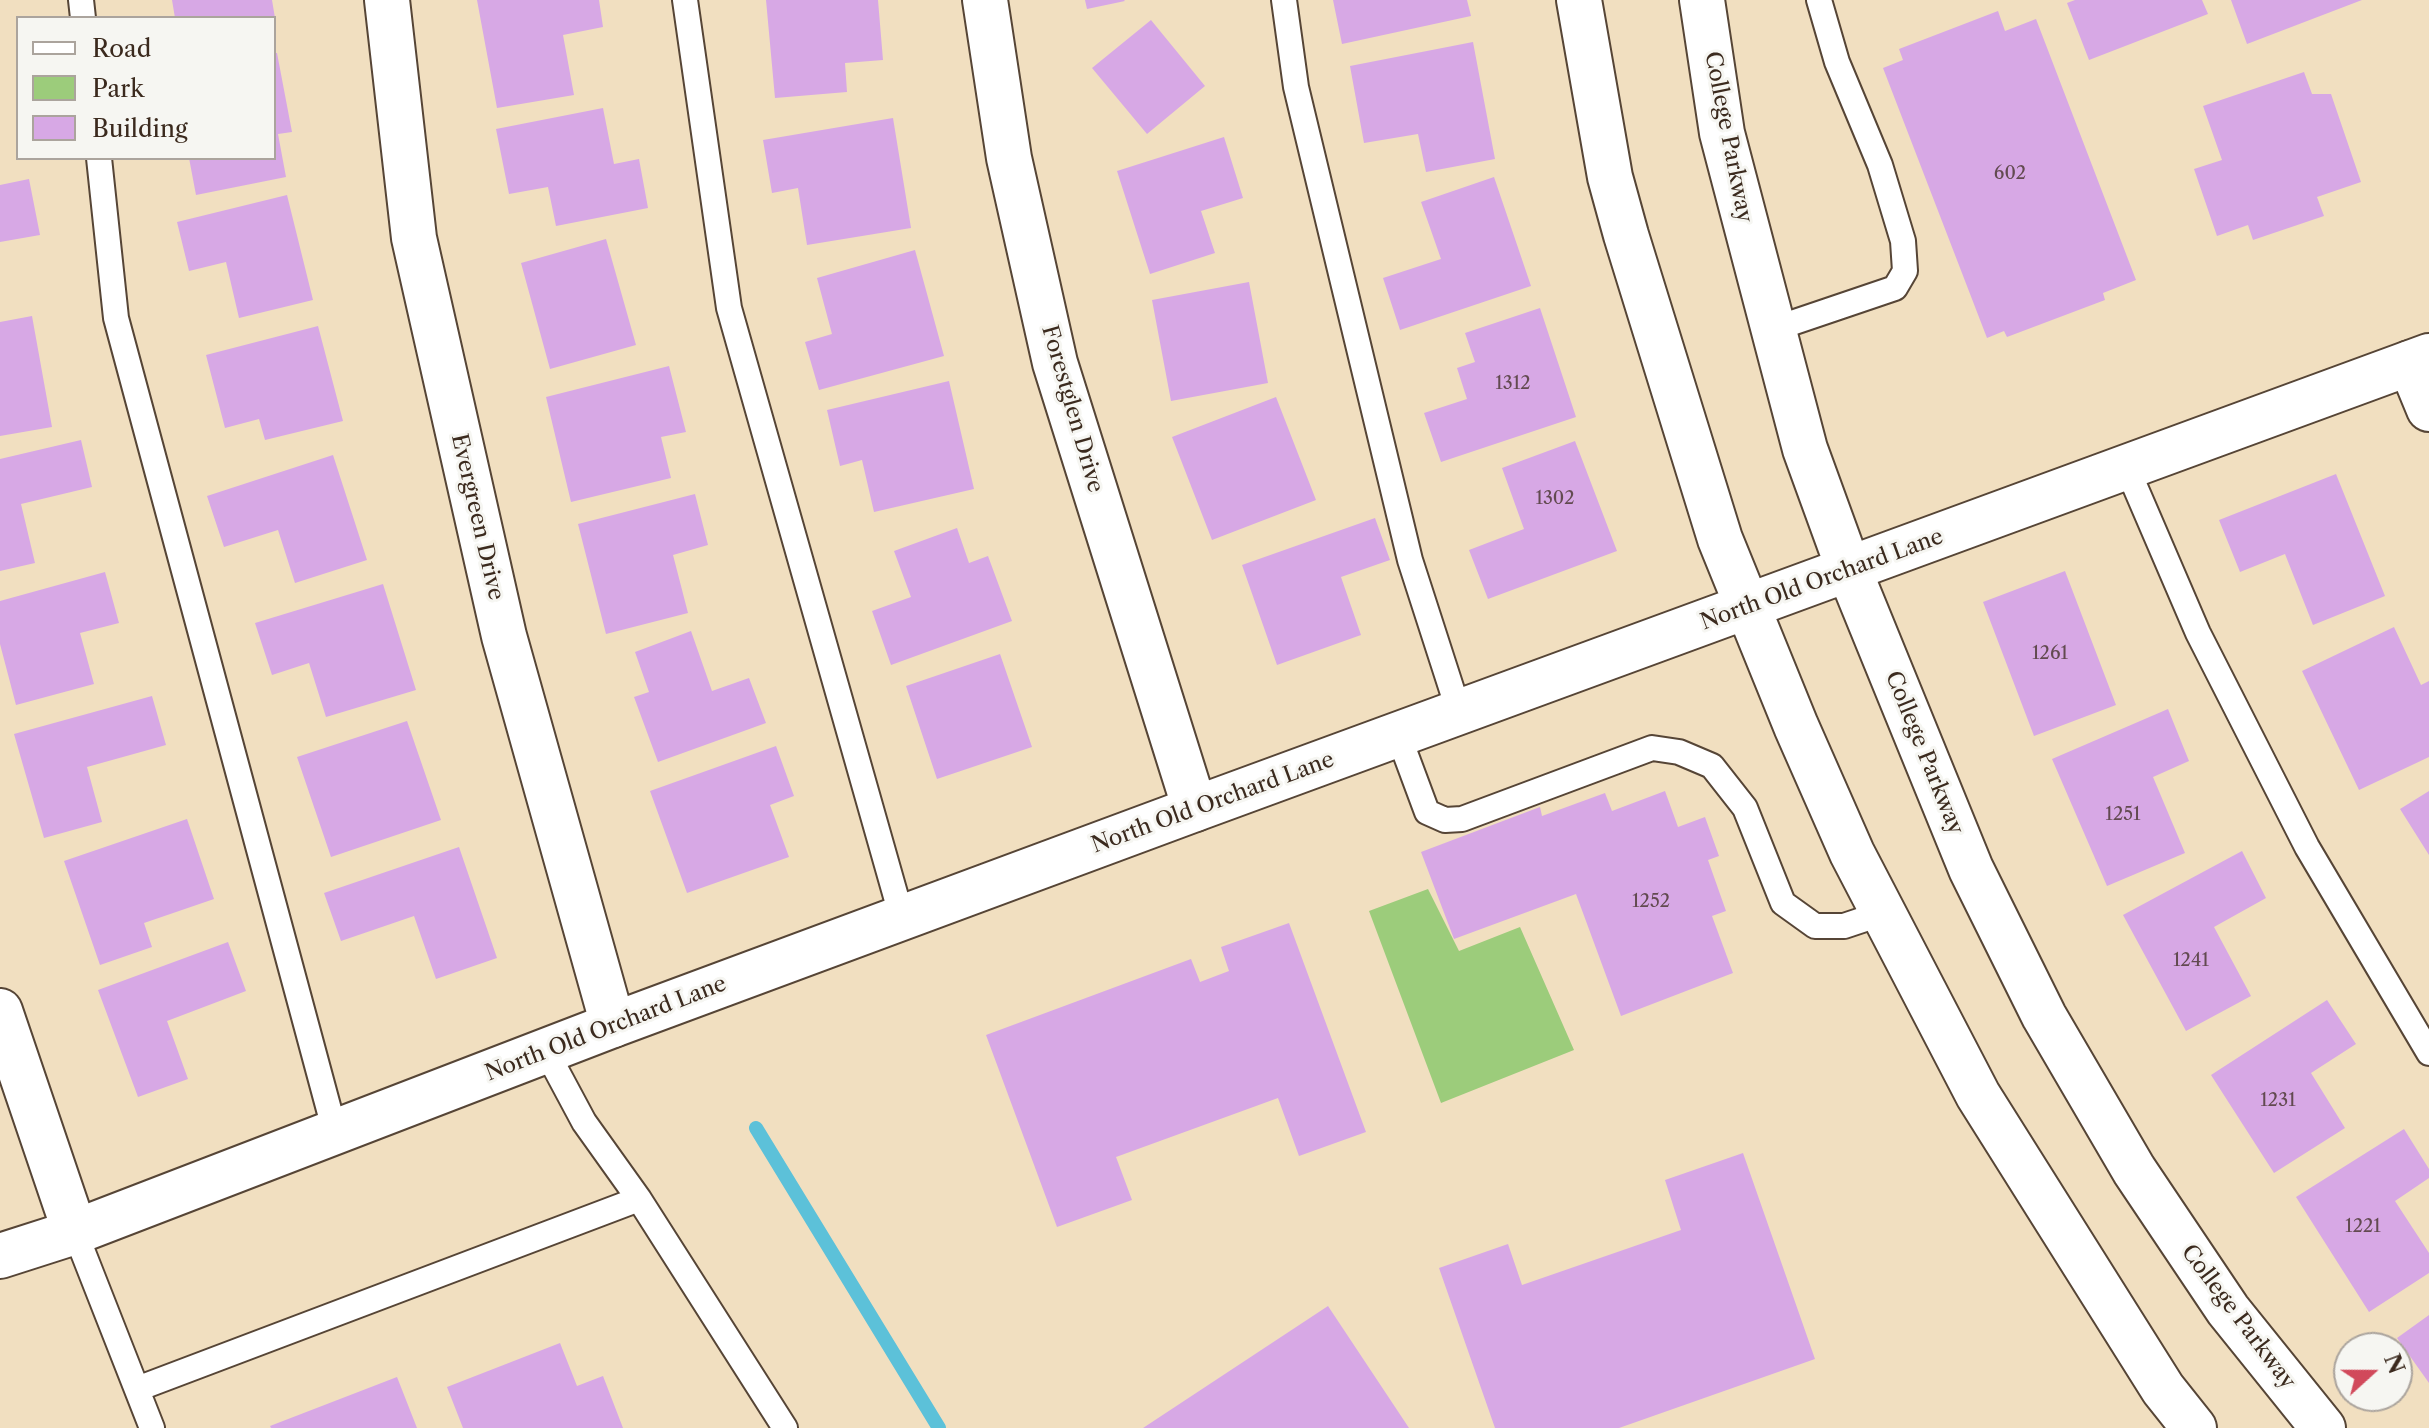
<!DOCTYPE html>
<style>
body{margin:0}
#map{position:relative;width:2429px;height:1428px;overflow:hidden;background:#f1dfc0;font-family:"Libre Caslon Text",serif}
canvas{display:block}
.legend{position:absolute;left:16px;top:16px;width:260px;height:144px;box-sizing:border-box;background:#f6f6f2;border:2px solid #aba49d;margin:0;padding:10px 14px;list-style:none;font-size:24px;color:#3b2a1e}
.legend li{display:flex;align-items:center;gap:16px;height:40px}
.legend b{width:40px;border:2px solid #aba49d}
.north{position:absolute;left:2333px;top:1332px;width:80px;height:80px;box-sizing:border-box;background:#f6f6f2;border:2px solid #aba49d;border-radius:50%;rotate:69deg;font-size:22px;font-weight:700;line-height:32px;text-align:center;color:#3b2a1e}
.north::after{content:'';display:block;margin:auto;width:28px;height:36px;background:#d1495b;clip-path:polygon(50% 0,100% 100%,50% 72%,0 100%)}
</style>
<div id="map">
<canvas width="2429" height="1428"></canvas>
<ul class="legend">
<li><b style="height:10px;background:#fff"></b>Road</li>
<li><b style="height:22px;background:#9ccc7b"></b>Park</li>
<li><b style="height:22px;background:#d7a8e5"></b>Building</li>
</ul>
<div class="north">N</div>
</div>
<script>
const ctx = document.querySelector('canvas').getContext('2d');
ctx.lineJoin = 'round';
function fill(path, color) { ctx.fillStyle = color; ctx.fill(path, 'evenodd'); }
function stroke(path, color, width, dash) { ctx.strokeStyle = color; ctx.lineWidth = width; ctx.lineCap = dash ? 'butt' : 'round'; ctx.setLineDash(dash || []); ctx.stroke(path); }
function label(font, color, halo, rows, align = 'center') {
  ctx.font = font + ' "Libre Caslon Text",serif'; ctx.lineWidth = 6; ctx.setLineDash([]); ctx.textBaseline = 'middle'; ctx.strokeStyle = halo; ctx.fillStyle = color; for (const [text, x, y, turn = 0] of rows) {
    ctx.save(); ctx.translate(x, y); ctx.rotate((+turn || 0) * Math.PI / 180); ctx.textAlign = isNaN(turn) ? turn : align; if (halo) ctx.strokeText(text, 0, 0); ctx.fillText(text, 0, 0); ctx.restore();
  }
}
fill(new Path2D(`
 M1428,889L1459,951L1520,927L1574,1050L1441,1103L1369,911Z`), '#9ccc7b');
stroke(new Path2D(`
 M756,1128L939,1428`), '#5cc1d9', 14);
fill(new Path2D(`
 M172,0H272L275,18H175Z
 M477,0H599L603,27L563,35L574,95L497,108Z
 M766,0H878L883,60L845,63L847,92L775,98Z
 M1085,0H1124L1125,1L1087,9Z
 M1333,0H1467L1471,16L1342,44Z
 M2075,0H2202L2208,14L2089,60L2067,3Z
 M2231,0H2362L2247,44Z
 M1998,11L2005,31L2036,19L2136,280L2103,293L2105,300L2007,337L2004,331L1987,338L1883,68L1903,60L1899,49Z
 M1151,20L1205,86L1147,134L1092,68Z
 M1473,42L1495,159L1426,172L1418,134L1364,143L1350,66Z
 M274,53H277L292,132L278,134L286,177L196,195L189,158H274Z
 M2304,72L2312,94H2331L2361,182L2317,197L2324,216L2253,240L2248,225L2217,236L2194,169L2222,160L2203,106Z
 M603,108L614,164L639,159L648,208L556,226L548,187L509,194L496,129Z
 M893,118L911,228L807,245L798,188L772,193L763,140Z
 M1224,137L1243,198L1201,211L1215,253L1150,274L1117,171Z
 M1494,177L1531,286L1400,330L1383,278L1441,259L1421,202Z
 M29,179L40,235L0,242V185Z
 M287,195L313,300L239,318L226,262L189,271L177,222Z
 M606,239L636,345L550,369L521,263Z
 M915,250L944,356L819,390L805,342L832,334L817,278Z
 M1249,282L1268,383L1171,401L1152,300Z
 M1540,308L1576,417L1441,462L1424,413L1467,399L1457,368L1475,362L1465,333Z
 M32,316L52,427L0,436V322Z
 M318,326L343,421L265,440L259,419L225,428L206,355Z
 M669,366L686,432L661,437L671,478L571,502L546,397Z
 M949,381L974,489L874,512L862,460L840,466L827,410Z
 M1276,397L1316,500L1212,540L1172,437Z
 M81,440L92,487L21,504L35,563L0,571V459Z
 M1575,441L1617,551L1488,599L1469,550L1524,529L1502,468Z
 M333,455L367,560L295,583L278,530L224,547L207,496Z
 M2336,474L2385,596L2313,625L2285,554L2240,572L2219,520Z
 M695,494L708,545L673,555L688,613L606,634L578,524Z
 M1375,518L1390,560L1341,577L1361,635L1277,665L1242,565Z
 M957,528L969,563L988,556L1012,621L891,665L872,611L911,597L894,551Z
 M2065,571L2116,705L2034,736L1983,602Z
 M105,572L119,623L80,633L94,684L16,705L0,644V601Z
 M383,584L416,690L326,717L309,663L272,675L255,623Z
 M2394,627L2421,685L2429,681V757L2359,790L2302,671Z
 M691,631L712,691L749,678L766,723L658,762L634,697L649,692L635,652Z
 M1000,654L1032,747L937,779L906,686Z
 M152,696L166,745L87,767L102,822L44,838L14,734Z
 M2168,709L2189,761L2153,777L2185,853L2107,886L2052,759Z
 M407,721L441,820L331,857L297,757Z
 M776,746L794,796L770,805L789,857L687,893L650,791Z
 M1665,791L1678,827L1705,817L1719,856L1708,860L1726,911L1712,916L1733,973L1621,1016L1576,894L1454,939L1421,852L1540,807L1542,816L1605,793L1612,811Z
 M2429,791V855L2400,809Z
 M187,819L214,899L144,923L152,947L100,965L64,861Z
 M459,847L497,958L436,979L414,916L341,941L324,893Z
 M2242,851L2266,898L2214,927L2251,996L2186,1031L2123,915Z
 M1289,923L1366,1132L1299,1156L1278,1098L1116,1157L1132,1200L1057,1227L986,1035L1191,959L1200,982L1229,971L1221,947Z
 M228,942L246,991L167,1021L188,1079L138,1097L98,990Z
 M2327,1000L2356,1044L2311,1073L2345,1128L2274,1173L2211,1075Z
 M2404,1129L2429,1169V1178L2395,1201L2429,1253V1273L2369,1312L2296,1197Z
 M1743,1153L1815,1359L1619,1428H1495L1439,1268L1508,1244L1522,1285L1681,1230L1665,1180Z
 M1328,1306L1409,1428H1143Z
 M2429,1315V1383L2397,1338Z
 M560,1343L577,1386L603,1376L623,1428H463L447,1387Z
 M397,1377L417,1428H271L270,1426Z`), '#d7a8e5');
const lane = new Path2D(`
 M81,0L83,18
 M685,0L729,308L902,918
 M1284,0L1296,87L1410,560L1459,712
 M99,158L116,318L335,1132
 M1774,329L1895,288L1905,271L1903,241L1880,165L1837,62L1819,0
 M2127,468L2198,633L2307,847L2429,1053
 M1398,734L1427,812L1445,820L1462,819L1652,748L1679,752L1712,766L1745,808L1783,903L1815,926H1844L1883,913
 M546,1051L584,1122L639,1199L785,1428
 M75,1232L152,1428
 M137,1389L639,1199`);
const street = new Path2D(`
 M387,0L414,238L504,636L613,1025
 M985,0L1009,158L1055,363L1195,809
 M2410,363L2429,409
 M0,1011L75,1232`);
const secondary = new Path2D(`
 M1579,0L1610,177L1626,235L1720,539L1796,726L1852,853L1978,1095L2163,1389L2194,1428
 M1702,0L1722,133L1805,449L1849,570L1971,869L2044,1016L2134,1170L2228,1310L2323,1428
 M0,1256L75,1232L613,1025L1195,809L2429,356`);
stroke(lane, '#564536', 28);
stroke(street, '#564536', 48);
stroke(secondary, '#564536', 48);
stroke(lane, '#fff', 24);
stroke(street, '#fff', 44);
stroke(secondary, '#fff', 44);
label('18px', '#624a50', null, [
 ["602",2010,174],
 ["1312",1513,384],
 ["1302",1555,499],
 ["1261",2050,654],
 ["1251",2123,815],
 ["1252",1651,902],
 ["1241",2191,961],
 ["1231",2278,1101],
 ["1221",2363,1227]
]);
label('22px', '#3b2a1e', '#f6f6f2', [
 ["College Parkway",1728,137,79],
 ["Forestglen Drive",1072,409,74],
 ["Evergreen Drive",477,517,77],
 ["North Old Orchard Lane",1822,580,-20],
 ["College Parkway",1924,753,68],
 ["North Old Orchard Lane",1213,803,-20],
 ["North Old Orchard Lane",606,1029,-21],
 ["College Parkway",2238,1317,53]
]);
</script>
